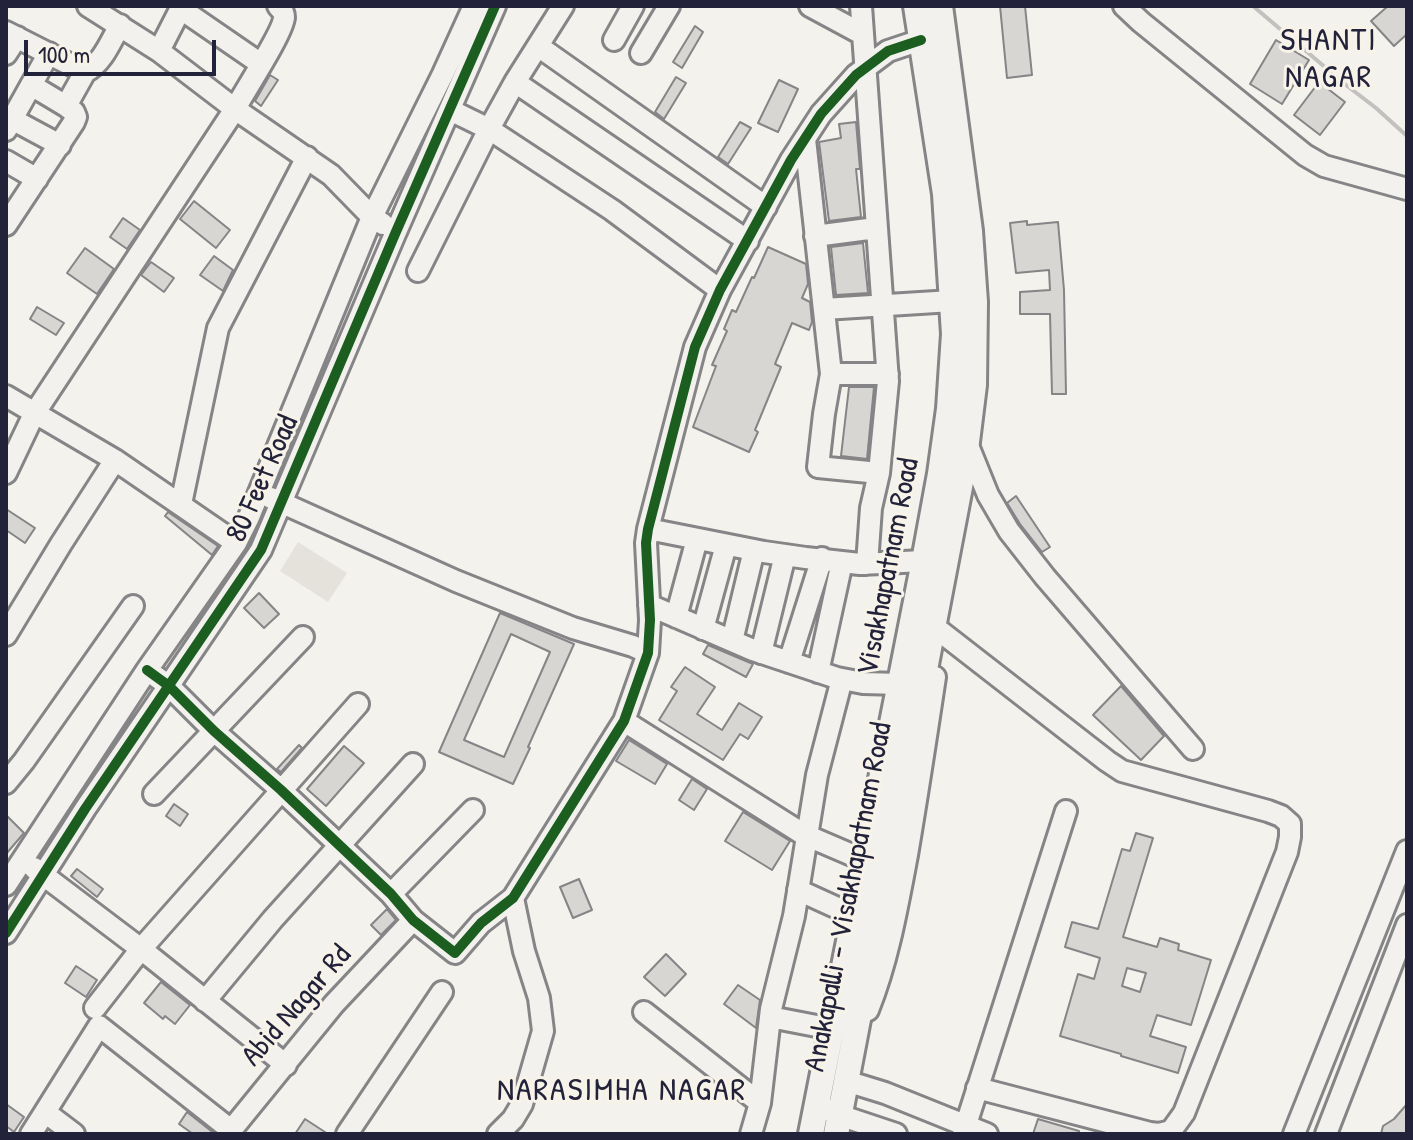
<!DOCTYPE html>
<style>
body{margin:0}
#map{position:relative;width:1413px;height:1140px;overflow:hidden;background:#f4f2ec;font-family:"Patrick Hand",sans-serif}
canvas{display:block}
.frame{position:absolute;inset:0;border:8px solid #22223b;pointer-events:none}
.scale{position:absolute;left:24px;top:40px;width:192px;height:36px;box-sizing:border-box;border:4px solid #22223b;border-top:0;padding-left:10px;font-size:24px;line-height:28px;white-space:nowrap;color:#22223b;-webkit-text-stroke:6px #f7f3e8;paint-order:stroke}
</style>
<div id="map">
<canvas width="1413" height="1140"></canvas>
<div class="frame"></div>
<div class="scale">100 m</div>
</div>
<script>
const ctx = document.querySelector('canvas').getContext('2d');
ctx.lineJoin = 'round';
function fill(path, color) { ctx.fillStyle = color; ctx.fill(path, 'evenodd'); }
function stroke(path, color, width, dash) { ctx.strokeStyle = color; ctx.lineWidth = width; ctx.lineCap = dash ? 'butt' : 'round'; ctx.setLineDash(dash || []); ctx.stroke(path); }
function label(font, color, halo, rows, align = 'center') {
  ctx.font = font + ' "Patrick Hand",sans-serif'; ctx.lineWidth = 6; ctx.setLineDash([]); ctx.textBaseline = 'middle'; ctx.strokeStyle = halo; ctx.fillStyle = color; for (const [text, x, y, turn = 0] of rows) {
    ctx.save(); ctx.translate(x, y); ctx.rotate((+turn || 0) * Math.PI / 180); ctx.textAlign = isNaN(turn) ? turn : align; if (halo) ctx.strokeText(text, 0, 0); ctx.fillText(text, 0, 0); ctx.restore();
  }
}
fill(new Path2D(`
 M298,542L347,573L328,602L280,571Z`), '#e5e2dc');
stroke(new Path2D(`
 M1253,6L1346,85L1376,108L1407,136`), '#c3c0c0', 4);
const building = new Path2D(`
 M1000,6H1025L1032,75L1007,78Z
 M1388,6H1407V34L1394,46L1371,21Z
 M695,26L703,32L682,68L673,62Z
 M1276,40L1309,60L1282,104L1250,84Z
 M270,75L278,80L261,106L255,101Z
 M676,77L686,83L664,119L655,112Z
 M779,80L798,89L778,132L758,123Z
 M1319,82L1345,102L1320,135L1294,115Z
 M740,122L751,128L728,164L718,157Z
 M856,122L860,169H856L861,217L829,221L819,142L841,138L839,124Z
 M194,201L230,230L216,248L180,219Z
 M123,218L140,230L127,249L110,237Z
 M1027,221V225L1058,222L1064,290L1066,394H1052L1050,314H1020V292L1050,290L1049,270L1016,273L1010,223Z
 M863,243L868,293L836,295L831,247Z
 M768,247L806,264L808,284L802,298L810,302L812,322L809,330L792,323L775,364L781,367L755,430L758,432L749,452L693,427L716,366L712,365L727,331L724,329L732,310L736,312L752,277L754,278Z
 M85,248L114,269L97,294L67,273Z
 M214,256L233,270L223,291L200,275Z
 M151,262L174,278L164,292L141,275Z
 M37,307L64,323L56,335L30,319Z
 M849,387H874L867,459L841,456Z
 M1016,496L1050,547L1042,552L1020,524L1007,503Z
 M6,509L35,528L25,543L6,530Z
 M168,512L218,546L212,555L165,516Z
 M259,593L279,614L264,628L244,608Z
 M500,613L574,644L528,747L530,748L513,784L439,752ZM511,634L550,652L504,757L464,740Z
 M708,645L753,664L746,677L703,654Z
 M685,667L715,687L697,714L722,730L739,703L762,717L748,739L740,734L723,760L659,720L677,691L671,687Z
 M1121,686L1164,736L1141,760L1093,715Z
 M629,740L667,764L655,784L616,761Z
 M299,745L302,748L281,772L277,769Z
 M344,746L364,763L326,806L307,789Z
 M692,779L707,789L694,810L679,800Z
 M174,804L188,814L180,826L166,816Z
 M743,812L790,841L772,870L725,841Z
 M6,815L24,833L6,854Z
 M1136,833L1153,838L1123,937L1157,947L1160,938L1179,944L1178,950L1211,960L1191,1025L1157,1015L1150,1036L1186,1047L1178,1073L1121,1056V1054L1060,1036L1078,974L1094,979L1100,958L1065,947L1072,922L1098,929L1122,849L1130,851ZM1127,968L1146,973L1140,992L1122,986Z
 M77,869L103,889L97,897L71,876Z
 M579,879L592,910L573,918L560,887Z
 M387,909L396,920L381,935L371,925Z
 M666,954L686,974L665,996L644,977Z
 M76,966L97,980L86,997L65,983Z
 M161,982L190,1005L175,1024L165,1016L163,1019L144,1003Z
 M738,985L760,1000L756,1028L724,1004Z
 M6,1104L24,1117L14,1132L6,1126Z
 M1407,1104V1134H1381L1383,1126L1394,1119Z
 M187,1112L215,1134H193L179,1124Z
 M305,1119L328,1134H295Z
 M1038,1119L1079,1131V1134H1033Z`);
fill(building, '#d7d6d3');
stroke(building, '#858486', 2);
const minor = new Path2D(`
 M88,6L159,51L235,109L331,175L372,217L383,224
 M810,6L862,34
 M861,6L888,381L879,473L871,508L867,564
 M1124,6L1141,22L1305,155L1324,166L1407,189
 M181,9L261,64
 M6,32L85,72C102,64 111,41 120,25
 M614,40L633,6
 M538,46L766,207
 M159,51L182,6
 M641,53L669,6
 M6,54L17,37
 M515,82L748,241
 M31,85L66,106
 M450,110L489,129L612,210L720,290
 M6,116L60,145
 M6,130L49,53
 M805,139L831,374L824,414L818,467L879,473
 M6,161L37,179
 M6,225L74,122L76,117L74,112L66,106L85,72
 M815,236L876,228
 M418,271L489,129L515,82L563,6
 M824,309L952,301
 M831,374H888
 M6,396L115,460L236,543
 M967,443L988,495L1009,531L1045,577L1193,749
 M6,473L34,414L235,109C244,92 284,31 284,17C284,11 282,11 278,6
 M271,498L456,581L573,628L633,646L648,653
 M181,504L218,328L307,157
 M648,529L764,552L806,558L860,564L924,561
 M649,605L753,650L837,678L863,683L900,684
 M676,617L697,539
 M703,629L726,545
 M941,632L1107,761L1122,771L1268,811L1281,816L1290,824V837L1287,852L1184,1113L1171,1131L1159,1134L1150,1133L977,1088
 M6,635L61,544L115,460
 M732,641L754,550
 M761,653L785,555
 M789,662L822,558
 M147,670L169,686L214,731L281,790L391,894L413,920L455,953L481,923L513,898L624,721L648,653L650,620L646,543L648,529L695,347L720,290L791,160L821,114L856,75L888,51L921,40
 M818,672L842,562
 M624,721L803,834L866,861
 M6,783L24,761L133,606
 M154,794L303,637
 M34,868L141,949L286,1065
 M6,885L147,670L236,543L249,517L372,217L443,74L474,6
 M798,890L855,916
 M391,894L473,810
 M6,933L85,809L261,550L395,234L495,6
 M205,1001L273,919L413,764
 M95,1008L141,949L358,704
 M868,1010C888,960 897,908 907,855C917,796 926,737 935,677
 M644,1012L760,1103
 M770,1017L832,1029
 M846,1081L885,1093L987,1134
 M827,1109L839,1115L896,1134
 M45,1112L99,1026L231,1130
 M31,1134L45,1112L74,1134
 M228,1134L334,1004L413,920
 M347,1134L442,992
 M498,1134L513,1119L522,1104L543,1031L539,998L524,951L513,898
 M751,1134L760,1103L771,1009L794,916L817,775L842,679
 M963,1134L1066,811
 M1294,1134L1407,851
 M1326,1134L1407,925`);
const major = new Path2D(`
 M811,1134L924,561L940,474L949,409L954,334L945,194L916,6
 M836,1134L964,466L974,385L975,302L970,231L940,6`);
stroke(minor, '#858486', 26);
stroke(major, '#858486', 30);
stroke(minor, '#f2f1ed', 20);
stroke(major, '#f2f1ed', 24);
stroke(new Path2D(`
 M147,670L169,686L214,731L281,790L391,894L413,920L455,953L481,923L513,898L624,721L648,653L650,620L646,543L648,529L695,347L720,290L791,160L821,114L856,75L888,51L921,40
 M6,933L85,809L261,550L395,234L495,6`), '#1b5e20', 10);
label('30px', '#22223b', '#f7f3e8', [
 ["80 Feet Road",263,479,-66],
 ["Visakhapatnam Road",889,567,-79],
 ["Anakapalli - Visakhapatnam Road",849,897,-79],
 ["Abid Nagar Rd",297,1006,-49]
]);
ctx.letterSpacing = '2px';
label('32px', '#22223b', '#f7f3e8', [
 ["SHANTI",1329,41],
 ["NAGAR",1329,78],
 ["NARASIMHA NAGAR",622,1091]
]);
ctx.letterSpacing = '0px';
</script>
